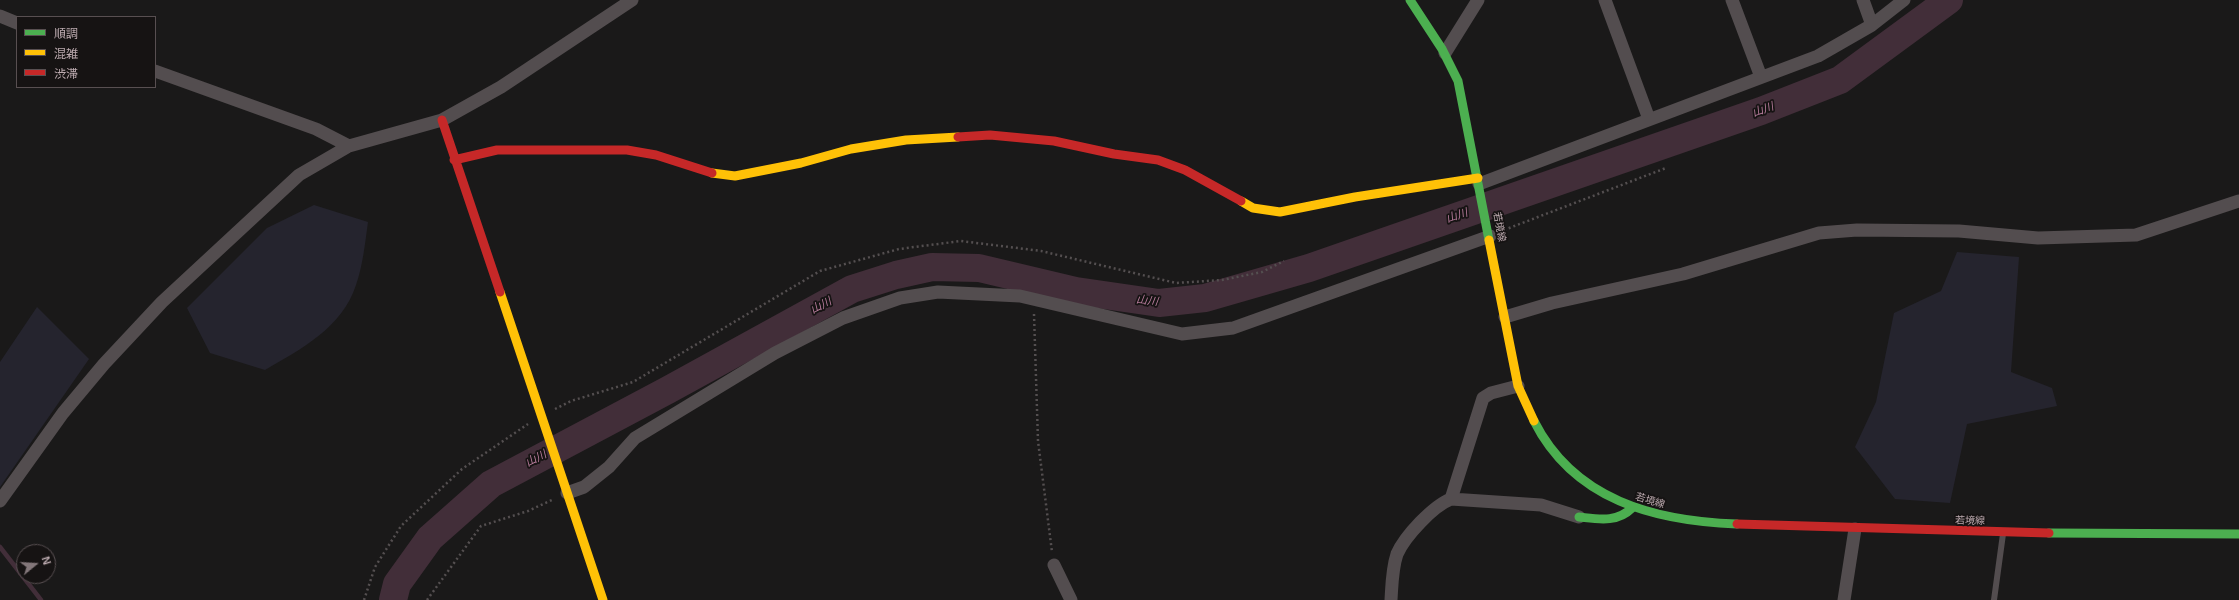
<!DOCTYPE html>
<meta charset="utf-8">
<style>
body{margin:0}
#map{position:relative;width:2239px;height:600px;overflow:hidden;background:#1a1919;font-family:Helvetica,"Noto Sans JP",sans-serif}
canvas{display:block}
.legend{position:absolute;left:16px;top:16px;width:140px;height:72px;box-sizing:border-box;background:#161313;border:1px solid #584f51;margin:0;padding:5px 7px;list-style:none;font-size:12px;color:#bcaaaf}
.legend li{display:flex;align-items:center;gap:8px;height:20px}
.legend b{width:20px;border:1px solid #584f51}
.north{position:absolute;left:16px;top:544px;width:40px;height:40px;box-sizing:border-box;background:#161313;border:1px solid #584f51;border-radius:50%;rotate:72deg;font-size:11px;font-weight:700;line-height:16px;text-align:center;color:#bcaaaf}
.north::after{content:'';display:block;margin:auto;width:14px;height:18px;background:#83777a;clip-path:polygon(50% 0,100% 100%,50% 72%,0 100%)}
</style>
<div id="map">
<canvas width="2239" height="600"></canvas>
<ul class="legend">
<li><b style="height:5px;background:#4caf50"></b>順調</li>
<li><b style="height:5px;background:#ffc107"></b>混雑</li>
<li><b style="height:5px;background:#c62828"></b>渋滞</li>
</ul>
<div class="north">N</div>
</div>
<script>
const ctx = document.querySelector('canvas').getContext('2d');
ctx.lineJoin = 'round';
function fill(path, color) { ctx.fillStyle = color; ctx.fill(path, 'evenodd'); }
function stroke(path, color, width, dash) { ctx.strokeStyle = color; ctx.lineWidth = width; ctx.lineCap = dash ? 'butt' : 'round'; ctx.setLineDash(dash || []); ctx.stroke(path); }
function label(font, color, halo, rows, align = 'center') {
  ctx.font = font + ' Helvetica,"Noto Sans JP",sans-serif'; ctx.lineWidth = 3.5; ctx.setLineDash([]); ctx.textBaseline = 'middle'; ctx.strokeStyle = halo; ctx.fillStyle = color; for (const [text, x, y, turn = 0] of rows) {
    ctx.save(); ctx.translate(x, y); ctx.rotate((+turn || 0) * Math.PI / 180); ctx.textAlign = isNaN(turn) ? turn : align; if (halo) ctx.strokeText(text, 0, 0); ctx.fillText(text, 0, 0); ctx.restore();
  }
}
fill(new Path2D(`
 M314,205L368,222C365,243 363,265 356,285C342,328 301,349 265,370L210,353L187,308L267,228Z
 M1957,252L2019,257L2011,372L2052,388L2057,406L1967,424L1950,503L1895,499L1855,447L1876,402L1894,313L1941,291Z
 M37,307L89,359L0,487V362Z`), '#25242e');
stroke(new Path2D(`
 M0,547L41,600`), '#422e39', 4.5);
stroke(new Path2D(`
 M393,600L397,584L430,538L491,484L668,390L852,289L896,275L932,267L979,268L1076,291L1159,303L1205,298L1309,268L1761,111L1840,80L1949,0`), '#422e39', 28);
stroke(new Path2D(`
 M1504,230L1666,168
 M1034,314L1038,441L1052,552
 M555,409L571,401L633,382L820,271L899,249L961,241L1041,251L1176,283L1222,280L1262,272L1284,261
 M364,600L375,567L401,526L462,469L528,424
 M427,600L481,526L528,511L552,500`), '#544f50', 2.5, [2, 3]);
stroke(new Path2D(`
 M1994,600L2003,534`), '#534d4f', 6);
stroke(new Path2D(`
 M1605,0L1649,119
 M1732,0L1761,77
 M1863,0L1872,25
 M0,16L17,23
 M1445,53L1478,0
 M155,71L316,129L349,146
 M1479,184L1818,56L1872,25L1904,0
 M1505,317L1552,303L1683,274L1819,233L1857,230L1959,231L2038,238L2136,235L2239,201
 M1518,386L1491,393L1483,398L1451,499L1541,505L1579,517
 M567,493L584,487L609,467L635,438L775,353L843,318L900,298L938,292L1020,296L1182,334L1233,328L1490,236
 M0,501L63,413L104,364L162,302L299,175L349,146L442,120L501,87L632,0
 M1054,565L1071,600
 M1391,600C1392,584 1392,569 1397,554C1405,536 1433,506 1451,499
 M1844,600L1855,529`), '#534d4f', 13);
stroke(new Path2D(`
 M1410,0L1442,49L1458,81L1489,240
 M1534,421C1574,500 1654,521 1737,524
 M1579,517C1598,519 1617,523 1632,508
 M2049,533L2239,534`), '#4caf50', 9);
stroke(new Path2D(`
 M712,173L735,176L801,163L851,149L906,140L958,137
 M1241,201L1253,208L1280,212L1355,197L1478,178
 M1489,240L1518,386L1534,421
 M500,292L603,600`), '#ffc107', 9);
stroke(new Path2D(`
 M442,120L500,292
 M958,137L990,135L1054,141L1114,154L1158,160L1185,170L1241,201
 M454,160L497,150H627L656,155L712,173
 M1737,524L2049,533`), '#c62828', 9);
label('10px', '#bcaaaf', '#161313', [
 ["若境線",1499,227,79],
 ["若境線",1650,501,17],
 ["若境線",1970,521,1]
]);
label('italic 11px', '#ba7e9e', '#161313', [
 ["山川",1763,110,-20],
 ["山川",1457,216,-19],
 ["山川",1147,301,7],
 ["山川",821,306,-28],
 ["山川",536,459,-28]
]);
</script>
